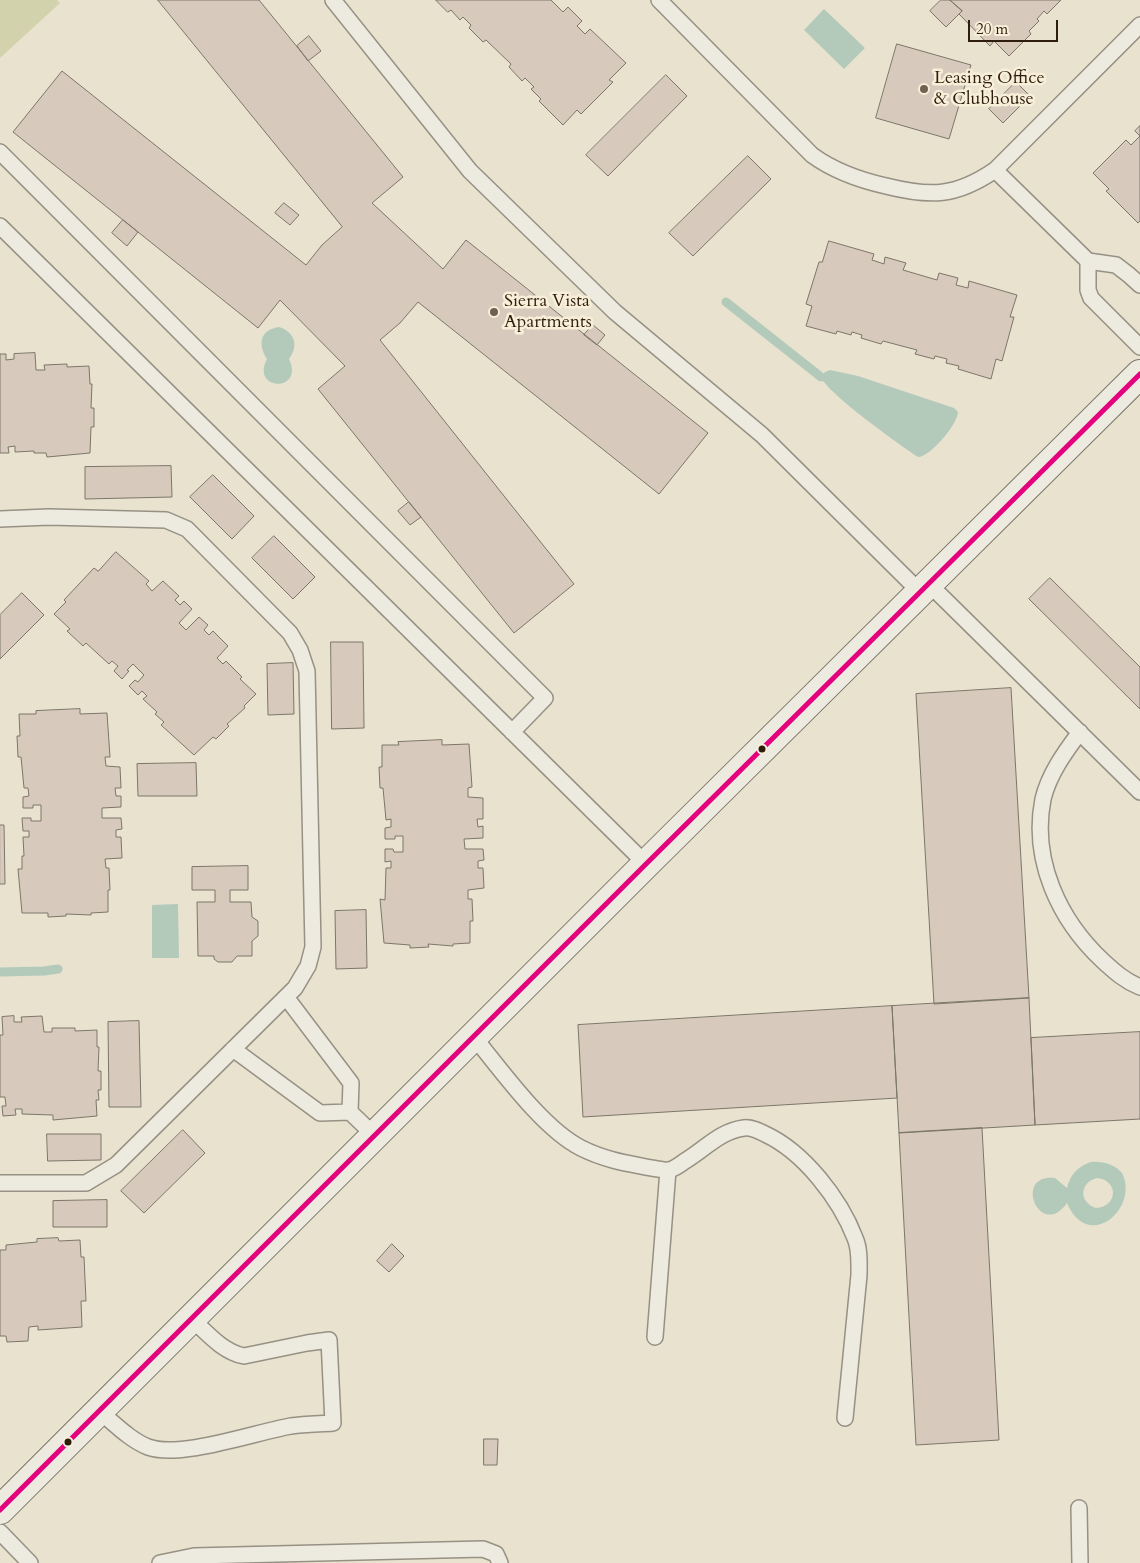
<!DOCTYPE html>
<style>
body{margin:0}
#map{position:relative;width:1140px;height:1563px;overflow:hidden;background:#e9e2cf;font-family:Cardo,serif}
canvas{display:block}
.scale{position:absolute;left:968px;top:20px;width:90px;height:22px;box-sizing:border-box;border:2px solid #2e1d0c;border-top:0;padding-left:6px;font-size:15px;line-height:18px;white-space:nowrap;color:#2e1d0c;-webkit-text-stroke:4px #f8efd9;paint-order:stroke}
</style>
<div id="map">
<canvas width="1140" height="1563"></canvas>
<div class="scale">20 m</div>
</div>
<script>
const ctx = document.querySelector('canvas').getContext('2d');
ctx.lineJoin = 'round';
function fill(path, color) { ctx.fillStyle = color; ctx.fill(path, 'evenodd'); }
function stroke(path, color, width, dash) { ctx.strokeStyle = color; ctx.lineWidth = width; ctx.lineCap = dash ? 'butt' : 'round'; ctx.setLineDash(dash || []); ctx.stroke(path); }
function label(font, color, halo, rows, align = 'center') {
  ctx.font = font + ' Cardo,serif'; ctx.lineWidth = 5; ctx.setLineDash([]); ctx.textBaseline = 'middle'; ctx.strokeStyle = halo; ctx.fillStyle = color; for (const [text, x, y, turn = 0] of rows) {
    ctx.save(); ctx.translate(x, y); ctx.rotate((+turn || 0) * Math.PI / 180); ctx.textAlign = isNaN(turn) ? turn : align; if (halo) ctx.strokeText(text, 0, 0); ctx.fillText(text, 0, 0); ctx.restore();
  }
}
fill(new Path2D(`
 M0,0H57L60,3L0,58Z`), '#d2d2ad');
fill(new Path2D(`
 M824,9L865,48L844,69L804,30Z
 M279,327C295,332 299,346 289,359C305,393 250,391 267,359C258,345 259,330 279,327Z
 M830,370L858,376L954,408L958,412C958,424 930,457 918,457C901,446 827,393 821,377L825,372Z
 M178,904L179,958H152V905Z
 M1091,1162C1103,1161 1114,1164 1122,1173C1140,1208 1088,1253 1067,1203C1040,1241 1012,1173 1055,1178L1067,1188C1070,1175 1078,1166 1091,1162ZM1097,1178C1119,1180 1118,1207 1096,1208C1078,1202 1080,1182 1097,1178Z`), '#b3cabb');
stroke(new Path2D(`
 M726,302L821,377
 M0,972L44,971L58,969`), '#b3cabb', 9);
const building = new Path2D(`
 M158,0H259L403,177L372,203L443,269L466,240L708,433L659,494L418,302L400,323L380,340L574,584L514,633L318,389L345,366L280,300L258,328L13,132L62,71L306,265L322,245L342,227Z
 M436,0H551L563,12L568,7L582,21L577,26L585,34L590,29L626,63L609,80L613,82L581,114L577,110L563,125L539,101L541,99L531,89L534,87L525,78L522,81L509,67L511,64L486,40L483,42L469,28L471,25L463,17L460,20L451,10L448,12Z
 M941,0H950L962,11L946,27L930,11Z
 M950,0H1061L1047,14L1044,11L1037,19L1039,21L1029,31L1031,34L1009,56L994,41L990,46L959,14L962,11Z
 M309,36L321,51L308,61L297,46Z
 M897,44L971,65L949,139L876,118Z
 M666,75L687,96L608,176L586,155Z
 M1016,82L1030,96L1003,123L989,109Z
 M1140,126V221L1138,223L1106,191L1109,189L1093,173L1126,140L1131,145L1140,136L1135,131Z
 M748,156L771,179L693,256L669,233Z
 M284,203L299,215L290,225L275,213Z
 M123,220L138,232L127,246L112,233Z
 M829,241L874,254L872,260L884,264L885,257L906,263L903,270L937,280L939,273L958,278L956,285L968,288L969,281L1017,295L1010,317H1014L1002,361L996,359L991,379L958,369L959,366L946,363L947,359L935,356L934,359L915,354L917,350L883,341L881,344L861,338L862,335L852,332L851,335L837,331L836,334L806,326L812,306L806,304L819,262H822Z
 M593,325L605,335L597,345L584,335Z
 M35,353L36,370H45L44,365L67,364V367L89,366L90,384H92L91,408H94V427H91L90,453L47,457L46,453H34V451L15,452V446L8,447L9,453H0V354H6V360L14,359V354Z
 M171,466L172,497L85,499V467Z
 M213,475L254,516L232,539L190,497Z
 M409,502L421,517L410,525L398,511Z
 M274,536L315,577L293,599L252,558Z
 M116,552L149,581L146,584L152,591L163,581L179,596L175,600L180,605L184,601L192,609L179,623L186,630L199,617L208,625L204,630L209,635L213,631L228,646L217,658L223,664L226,661L242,677L240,679L256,694L244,706L245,708L227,724L229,726L216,739L213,737L194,755L161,725L164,722L155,714L157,712L143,699L147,696L142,691L138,695L129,686L135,680L138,682L144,675L133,664L127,670L129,671L122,679L114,671L118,666L112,661L109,664L86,643L83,646L67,631L70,629L54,614L66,602L64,600L94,568L98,571Z
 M1050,578L1140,667V709L1029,599Z
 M22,593L44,615L0,659V615Z
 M331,642H363L364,728L332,729Z
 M293,663L294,714L268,715L267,664Z
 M1011,688L1029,998L934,1004L916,694Z
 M80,709V714L107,713L110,757H105L106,766L120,767L121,788H115L116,796H121V807L102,808V818H121L122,829L116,830V837H121L122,858L105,859L106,868H109L110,890H108V912L91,913V915L66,914V916L48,917V913H22L18,869H22V856H24L23,837H29V831H23L22,818H31V821H41V805H33V808H23V797L29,796L28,788H24L21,757H18L17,736H20L19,714H36V711Z
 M442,740V745L469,744L472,787L468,788V797L483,798V819H477L478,827L483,826V838L464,839L465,849H483L484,860L478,861V868H483L484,888L468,890V899H472L473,921H470V943L453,944V946L428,944L429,947L410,948V945L384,943L380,899L385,900L386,868H391V861L385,862V849H393L394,852H403V836H395V839H385V828L391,827V819L386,820L383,788H380L379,767H382V745H399L398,742Z
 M196,763L197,796H138L137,764Z
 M0,825H4L5,884H0Z
 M248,866V890H230V902H251L252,917L258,921V936L252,941V956H237L232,962H218L214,959V956H198L197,902H215V890H192V867Z
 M366,910L367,968L336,969L335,911Z
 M1029,998L1035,1125L899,1133L892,1006Z
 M892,1006L897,1098L583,1117L578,1025Z
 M14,1016V1022H22L21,1017L42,1016L44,1032H52V1028H75V1031L97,1030V1047H99L98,1071H101V1090H98L99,1100H96L97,1116L53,1120V1115L22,1114V1109H15L16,1115L3,1116L2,1106H6L5,1097H0V1035H3L2,1017Z
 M139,1021L141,1107H109L108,1022Z
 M1140,1032V1119L1035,1125L1031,1038Z
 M982,1128L999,1440L916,1445L899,1133Z
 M183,1130L205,1153L144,1213L121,1191Z
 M47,1134H101V1160L48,1161Z
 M107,1200V1227H53V1201Z
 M58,1238L59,1241L80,1240L81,1257H84L86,1301H81L82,1327L38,1330V1326L29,1327L28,1341L7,1342L6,1336H0V1250H6V1245L37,1242V1239Z
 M392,1244L404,1256L389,1272L377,1261Z
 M484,1439H498L497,1465H484Z`);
fill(building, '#d7c9bb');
stroke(building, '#7c766a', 1);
const service = new Path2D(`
 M333,0L470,171L615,312L762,435L920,592
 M659,0L812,155C834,171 859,180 886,186C930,197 956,197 995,170L1140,25
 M0,152L545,698L512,732
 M995,170L1088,261L1116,265L1129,275L1140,285
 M0,226L646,864
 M1088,261V290L1091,298L1140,347
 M0,519L49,517L166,520L187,529L290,633L300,650L307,671L313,947L308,966L295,988L116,1165L86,1183H0
 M929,584L1140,792
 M1080,732C1065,752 1049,774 1043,799C1031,860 1059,920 1103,961C1115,972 1125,981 1140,987
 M286,997L351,1083L350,1112
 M474,1037C501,1070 543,1129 581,1148C591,1153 602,1157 613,1160C620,1162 663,1171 669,1170C674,1169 681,1164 685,1161C705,1149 720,1131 744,1128C751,1127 759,1131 765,1134C804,1152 840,1199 855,1238C860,1249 859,1263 859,1275L845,1418
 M233,1049L320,1113L350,1112L375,1136
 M655,1337L668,1170
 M99,1411C114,1423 130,1440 148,1447C180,1459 256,1432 291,1426C305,1424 319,1424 333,1423L329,1340L307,1343L244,1356C223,1352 207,1333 192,1319
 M1079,1508L1080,1563
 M0,1532L30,1563
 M160,1563L194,1556L483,1549L496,1554L500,1563`);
const secondary = new Path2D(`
 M0,1510L646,864L1140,374`);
stroke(service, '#979184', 18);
stroke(secondary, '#7c766a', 30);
stroke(service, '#edeae0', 15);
stroke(secondary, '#edeae0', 28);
stroke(new Path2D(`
 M0,1510L646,864L1140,374`), '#e5007d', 5);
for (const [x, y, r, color] of [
 [924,89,5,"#6f6250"],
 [494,312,5,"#6f6250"],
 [762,749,4.5,"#2e1d0c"],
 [68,1442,4.5,"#2e1d0c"]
]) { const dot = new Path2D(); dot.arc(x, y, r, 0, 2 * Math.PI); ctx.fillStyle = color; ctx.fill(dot); stroke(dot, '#f8efd9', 2); }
label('18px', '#2e1d0c', '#f8efd9', [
 ["Leasing Office",934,79],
 ["& Clubhouse",934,100],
 ["Sierra Vista",504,302],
 ["Apartments",504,323]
], 'left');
</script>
